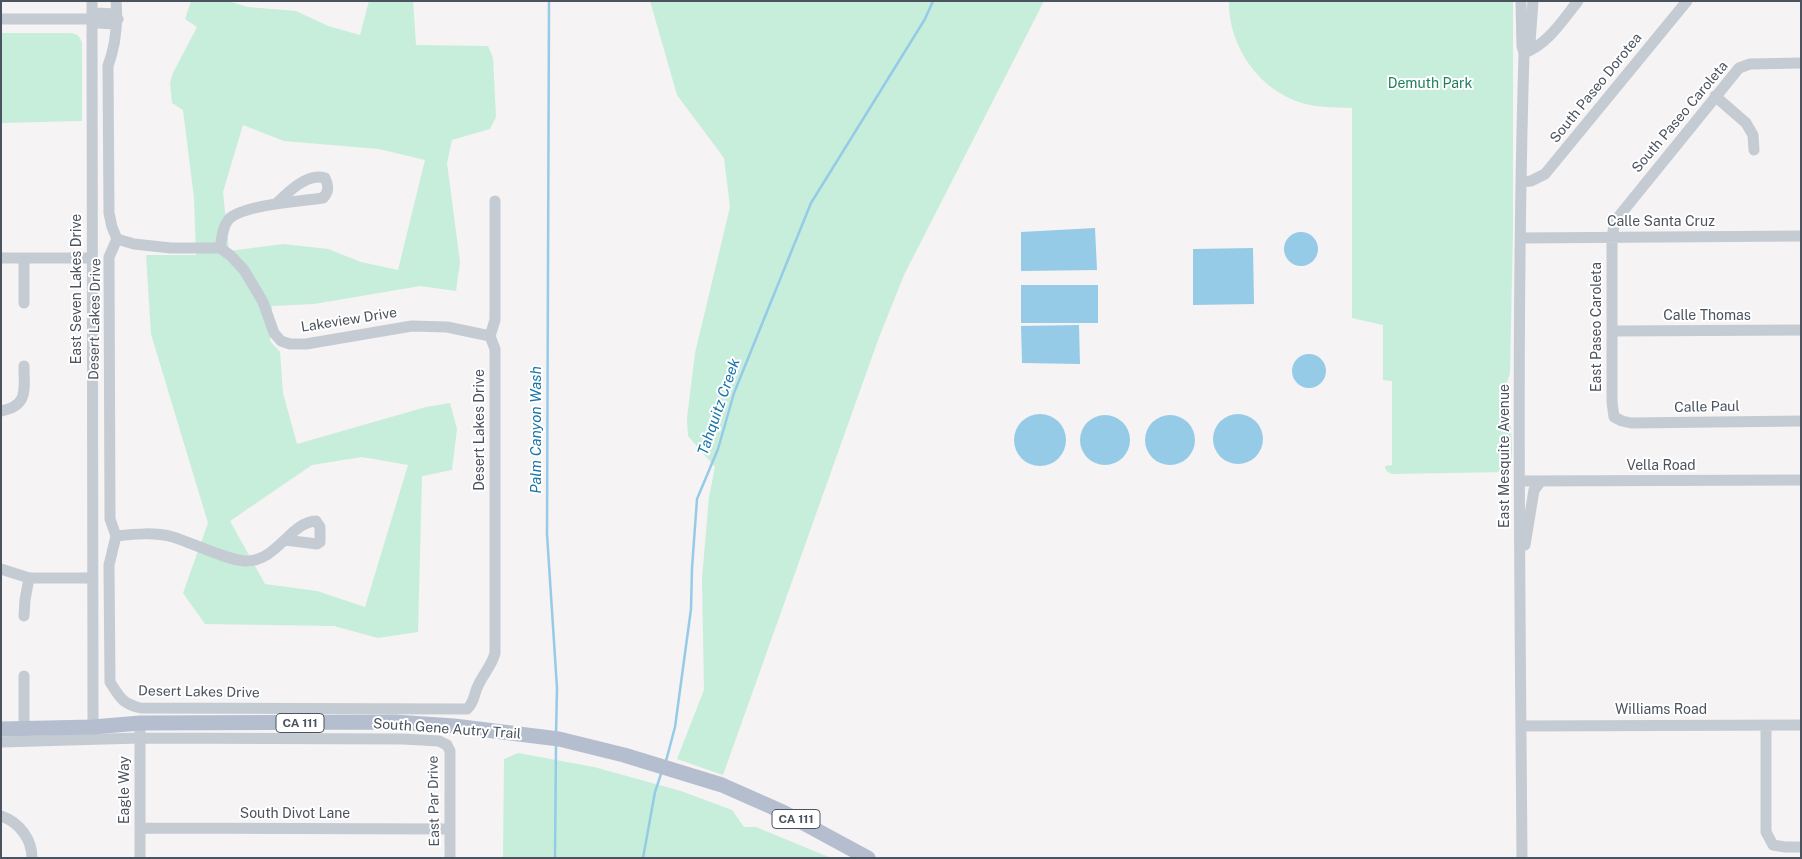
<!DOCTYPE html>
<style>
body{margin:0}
#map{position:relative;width:1802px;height:859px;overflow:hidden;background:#f5f3f3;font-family:"Public Sans",sans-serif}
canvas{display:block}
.frame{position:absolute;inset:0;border:2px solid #4b535f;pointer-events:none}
</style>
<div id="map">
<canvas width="1802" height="859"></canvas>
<div class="frame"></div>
</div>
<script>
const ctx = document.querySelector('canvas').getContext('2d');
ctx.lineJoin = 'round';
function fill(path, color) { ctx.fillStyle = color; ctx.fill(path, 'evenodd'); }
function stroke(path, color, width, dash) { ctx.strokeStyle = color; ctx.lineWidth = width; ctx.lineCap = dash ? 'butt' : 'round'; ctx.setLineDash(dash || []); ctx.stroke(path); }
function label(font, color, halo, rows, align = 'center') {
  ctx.font = font + ' "Public Sans",sans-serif'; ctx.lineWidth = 4; ctx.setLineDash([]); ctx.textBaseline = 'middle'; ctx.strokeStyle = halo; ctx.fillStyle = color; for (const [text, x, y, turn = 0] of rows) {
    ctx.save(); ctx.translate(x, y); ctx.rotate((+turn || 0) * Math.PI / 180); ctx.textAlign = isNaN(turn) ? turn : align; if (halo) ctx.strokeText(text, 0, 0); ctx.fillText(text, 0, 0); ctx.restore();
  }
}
fill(new Path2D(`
 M191,1H228L248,7L296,11L328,26L360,35L369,1H413L416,45L488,46L493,58L496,117L490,129L452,140L447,163L460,262L456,291L420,286L314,304L272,306L270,341L280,352L283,393L297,444L426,407L450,403L457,429L452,470L422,476L418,632L378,638L334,626L205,624L183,593L208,523L151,334L146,255H196L194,198L183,110L172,103L170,83L173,73L197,27L185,19ZM243,125L284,141L379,149L425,160L398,270L361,262L328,249L283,244L229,251L223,192ZM362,457L408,465L365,607L317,591L265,584L230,521L312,465Z
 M650,1H1044L904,275L878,340L723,775L677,759L704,690L702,579L709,497L715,467L688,436L687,418L695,353L730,207L724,158L677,95Z
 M1229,1H1513V230L1510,373C1506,386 1501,401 1510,414C1510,426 1516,464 1507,472L1392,474C1388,472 1385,471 1385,466L1392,465V381L1383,380V325L1352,318V108C1336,107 1318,108 1302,103C1259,90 1228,46 1229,1Z
 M1,33H70C77,34 80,36 82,43V121L1,123Z
 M518,753L594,767L681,791L732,810L744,827H756L831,858H503L504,759Z`), '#c6eedb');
fill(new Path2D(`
 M1095,228L1097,270L1021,271V232Z
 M1284 249a17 17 0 1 1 34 0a17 17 0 1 1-34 0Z
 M1253,248L1254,304L1193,305V249Z
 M1021,285H1098V323H1021Z
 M1079,325L1080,364L1022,363L1021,326Z
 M1292 371a17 17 0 1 1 34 0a17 17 0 1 1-34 0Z
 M1213 439a25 25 0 1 1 50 0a25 25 0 1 1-50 0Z
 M1014 440a26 26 0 1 1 52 0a26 26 0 1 1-52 0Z
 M1145 440a25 25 0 1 1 50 0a25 25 0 1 1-50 0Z
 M1080 440a25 25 0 1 1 50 0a25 25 0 1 1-50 0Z`), '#96cbe8');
stroke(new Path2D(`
 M549,1L547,534L557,688L556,734
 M666,761L675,727L691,609L692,568L697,499L718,449L734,393L811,203L925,19L933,1
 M555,858L556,745
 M643,858L655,792L662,771`), '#96cbe8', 2.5);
stroke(new Path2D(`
 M92,1L93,727
 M116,1C118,24 116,44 108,66L109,213L112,227L117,239L109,257L110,519L116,536L109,565L110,682C120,698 123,704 141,708L467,709C474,703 474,695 477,688C482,675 492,666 495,653V349L490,336L495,320V201
 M1521,1L1522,46L1524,53C1516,321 1520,590 1522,858
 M1,19H92L98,23L114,24L118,19L115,14L97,13L92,19
 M1524,53C1548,44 1562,21 1578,1
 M1524,53L1530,43L1533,1
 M1801,63L1750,64L1739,68L1615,221L1612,237V402L1614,417L1622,421L1631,423L1801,421
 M1715,96L1746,123L1753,135L1754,150
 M1521,182L1531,181L1545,174L1687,1
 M1521,238L1801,236
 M117,239L134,244L171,248H220L231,256L244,270L263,302L274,333L281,341L290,344H306L412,326L447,327L490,336
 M220,248C222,239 222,227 229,219C243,205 302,201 323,198C329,192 329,186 325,178C308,172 288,192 276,204
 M1,258H92
 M24,258V303
 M1613,331L1801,330
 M1,411C29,406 24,389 24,366
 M1520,481L1801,480
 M116,536C135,534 154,532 173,537C192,543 227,560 245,561C277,562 290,522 316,521L320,527V542L317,544L285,540
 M1525,545L1534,490L1541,481
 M1,569L29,578H92
 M24,616L25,600L29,578
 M24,676V728
 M1766,725V832L1773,845L1785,847H1801
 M1521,726L1801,725
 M1,742L140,738L403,739L439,741L447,745L450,751V858
 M1,816C19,822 32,839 32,858
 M140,828L450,829
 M140,858V732`), '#c5cbd3', 11);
stroke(new Path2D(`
 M1,729L93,727L140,723L395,722L454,726L559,739L624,755L722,785L783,812L868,858`), '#b5becf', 15);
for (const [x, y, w] of [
 [300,723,48],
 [796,819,48]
]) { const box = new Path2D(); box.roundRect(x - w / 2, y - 9.5, w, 19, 4); ctx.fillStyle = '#fff'; ctx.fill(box); stroke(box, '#4b535f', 1); }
label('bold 12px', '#4b535f', null, [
 ["CA 111",300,723],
 ["CA 111",796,819]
]);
label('14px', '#1e7f5d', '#fff', [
 ["Demuth Park",1430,84]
]);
label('14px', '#4b535f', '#fff', [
 ["South Paseo Dorotea",1596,88,-51],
 ["South Paseo Caroleta",1680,117,-50],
 ["Calle Santa Cruz",1661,222],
 ["East Seven Lakes Drive",77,289,-90],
 ["Calle Thomas",1707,316],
 ["Desert Lakes Drive",95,319,-89],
 ["Lakeview Drive",349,320,-9],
 ["East Paseo Caroleta",1597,327,-90],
 ["Calle Paul",1707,407,-1],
 ["Desert Lakes Drive",480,430,-90],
 ["East Mesquite Avenue",1505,456,-90],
 ["Vella Road",1661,466],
 ["Desert Lakes Drive",199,692,1],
 ["Williams Road",1661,710],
 ["South Gene Autry Trail",447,729,4],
 ["Eagle Way",125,790,-90],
 ["East Par Drive",434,801,-91],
 ["South Divot Lane",295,814]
]);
label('italic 15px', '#1674a8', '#fff', [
 ["Tahquitz Creek",719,407,-71],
 ["Palm Canyon Wash",536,430,-90]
]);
</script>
